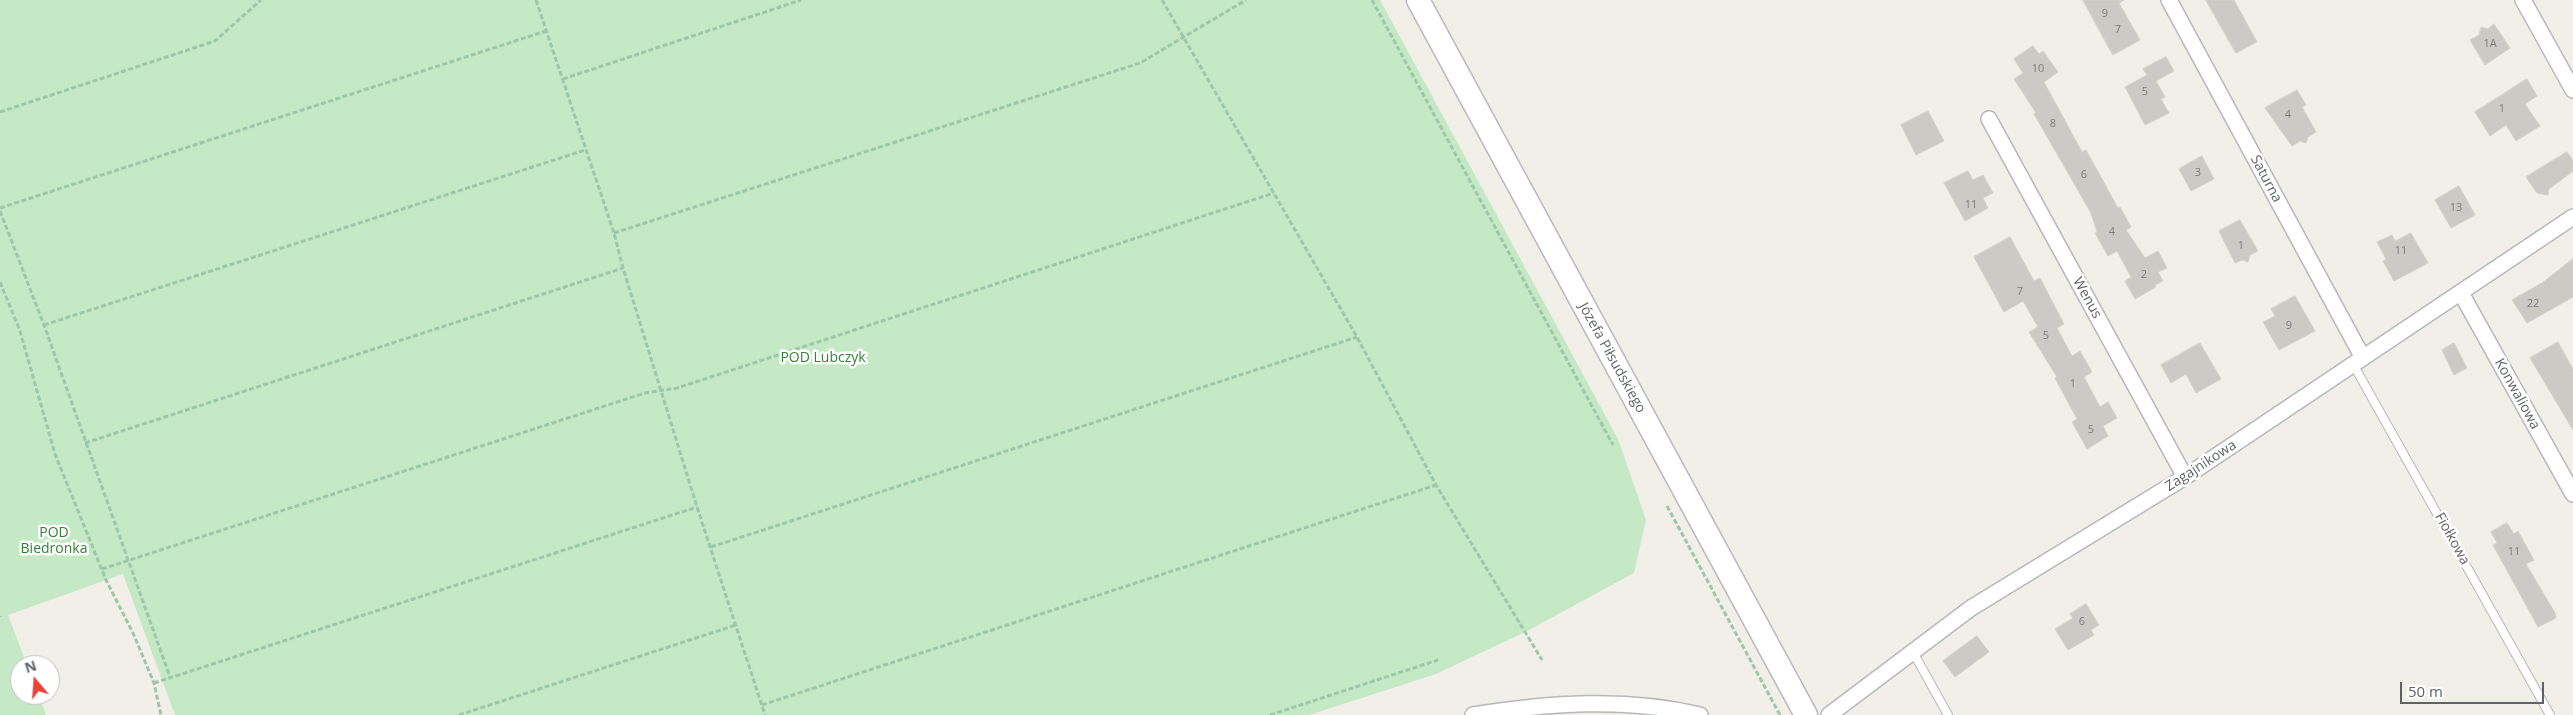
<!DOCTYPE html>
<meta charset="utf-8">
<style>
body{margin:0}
#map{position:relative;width:2573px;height:715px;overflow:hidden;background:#f1efe8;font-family:"Open Sans",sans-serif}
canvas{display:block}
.north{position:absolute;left:10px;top:655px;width:50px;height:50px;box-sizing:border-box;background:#fff;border:1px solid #bfc1c3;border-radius:50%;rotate:342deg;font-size:14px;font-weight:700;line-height:20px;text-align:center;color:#5f6368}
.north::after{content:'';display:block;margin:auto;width:18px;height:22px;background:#ea4335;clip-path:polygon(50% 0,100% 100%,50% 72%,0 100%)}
.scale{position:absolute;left:2400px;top:682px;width:144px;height:22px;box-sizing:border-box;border:2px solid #5f6368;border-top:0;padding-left:6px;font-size:15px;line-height:18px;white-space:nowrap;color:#5f6368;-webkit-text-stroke:4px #fff;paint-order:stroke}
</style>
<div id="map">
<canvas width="2573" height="715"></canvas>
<div class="north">N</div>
<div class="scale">50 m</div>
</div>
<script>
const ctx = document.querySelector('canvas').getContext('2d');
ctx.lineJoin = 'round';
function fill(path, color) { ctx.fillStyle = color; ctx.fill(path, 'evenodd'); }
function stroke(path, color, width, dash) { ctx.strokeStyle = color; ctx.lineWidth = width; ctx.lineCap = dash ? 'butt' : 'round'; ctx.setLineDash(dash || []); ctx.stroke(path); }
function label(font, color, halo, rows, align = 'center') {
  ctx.font = font + ' "Open Sans",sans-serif'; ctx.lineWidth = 5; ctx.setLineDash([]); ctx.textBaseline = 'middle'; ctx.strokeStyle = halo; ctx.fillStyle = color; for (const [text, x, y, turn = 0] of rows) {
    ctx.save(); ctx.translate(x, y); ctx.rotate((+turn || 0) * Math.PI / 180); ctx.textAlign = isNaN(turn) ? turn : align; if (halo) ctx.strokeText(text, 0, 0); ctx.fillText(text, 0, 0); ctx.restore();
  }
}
fill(new Path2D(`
 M0,0H1380L1618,439L1646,520L1634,573L1527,631L1436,674L1309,715H175L123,574L8,615L27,665H20V695H39L46,715H0Z`), '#c5e8c5');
const building = new Path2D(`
 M2083,0H2124L2119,3L2140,40L2113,55Z
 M2206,0H2234L2257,42L2236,53Z
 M2494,24L2510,48L2485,65L2470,40L2479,35L2481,27L2488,29Z
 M2033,46L2039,54L2043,51L2058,72L2044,82L2082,152L2086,150L2118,208L2120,207L2131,227L2126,230L2145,258L2158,251L2167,268L2158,272L2163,281L2155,285L2156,287L2135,299L2125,281L2131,277L2117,251L2108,256L2095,233L2097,232L2091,213L2034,114L2036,113L2014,79L2023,73L2014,59Z
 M2166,57L2174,71L2156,81L2165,97L2161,99L2169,113L2145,125L2125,87L2147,75L2143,69Z
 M2527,79L2537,96L2525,104L2540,126L2516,141L2506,125L2490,136L2475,112Z
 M2297,90L2306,105L2302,107L2316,132L2308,137L2306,143L2300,141L2292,146L2265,108Z
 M1928,111L1944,141L1916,155L1901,125Z
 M2567,152L2573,160V171L2549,189L2548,195L2537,193L2526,177Z
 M2202,156L2214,179L2191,191L2179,169Z
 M1968,171L1973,180L1983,175L1993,193L1983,198L1988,208L1965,221L1944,183Z
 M2459,186L2475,215L2451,228L2435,200Z
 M2240,220L2258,251L2250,255L2248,262L2242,260L2235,263L2219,231Z
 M2411,233L2428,263L2394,281L2383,261L2386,259L2377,242L2392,235L2395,241Z
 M2010,237L2034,281L2040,278L2064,324L2057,328L2072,356L2080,351L2092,372L2084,377L2100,407L2108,402L2117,418L2103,426L2108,436L2087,449L2072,422L2077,419L2055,378L2057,377L2029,332L2038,327L2023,301L2004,312L1974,257Z
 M2573,259V297L2527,323L2512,300L2542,283Z
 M2295,296L2315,331L2279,350L2263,322L2275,316L2271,309Z
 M2558,342L2573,369V430L2530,358Z
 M2200,343L2221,379L2196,393L2186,374L2171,383L2161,365Z
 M2454,343L2467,368L2454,375L2442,350Z
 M2507,523L2514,534L2518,531L2534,560L2526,564L2555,613L2556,618L2538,627L2493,545L2497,543L2491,532Z
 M2086,604L2099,625L2091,630L2094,635L2068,650L2055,629L2073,618L2070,614Z
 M1977,636L1989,652L1955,677L1943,661Z`);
fill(building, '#cccac5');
stroke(building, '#d6d1c6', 1);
const lane = new Path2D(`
 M2353,364L2550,715
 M1913,652L1948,715`);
const street = new Path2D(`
 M2169,0L2363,358
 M2523,0L2573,90
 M1989,119L2185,477
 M2461,293L2573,494
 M1473,715C1548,703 1625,697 1700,715
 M1829,715L1971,608L2185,477L2573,217`);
const secondary = new Path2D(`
 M1418,0L1806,715`);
stroke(lane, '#b5b8bc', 10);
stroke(street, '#b5b8bc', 18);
stroke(secondary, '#b6babf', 25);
stroke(new Path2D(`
 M536,0L614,233L623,268L697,507L765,715
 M1162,0L1357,337L1436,485L1542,660
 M1372,0L1613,445
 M563,79L801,0
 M0,112L215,41L261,0
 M0,208L546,31
 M0,211L44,325L170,677
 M614,233L1140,63L1246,0
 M0,282L20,331L55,454L106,580L133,633L154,683L161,715
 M44,325L585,150
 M85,443L623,268
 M1667,506L1780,715
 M711,547L1357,337
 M102,569L645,393L677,388L1274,193
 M0,616V617
 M154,683L697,507
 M762,705L1436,485
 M459,715L736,625
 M1270,715L1438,660`), '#9cc7a9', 3, [5, 2.5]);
stroke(lane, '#fff', 8);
stroke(street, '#fff', 15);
stroke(secondary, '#fff', 22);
label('11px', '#7a7d7f', null, [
 ["9",2105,14],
 ["7",2118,30],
 ["1A",2490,44],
 ["10",2038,69],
 ["5",2145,92],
 ["1",2502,109],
 ["4",2288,115],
 ["8",2053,124],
 ["3",2198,173],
 ["6",2084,175],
 ["11",1971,205],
 ["13",2456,208],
 ["4",2112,232],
 ["1",2241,246],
 ["11",2401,251],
 ["2",2144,275],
 ["7",2020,292],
 ["22",2533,304],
 ["9",2289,326],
 ["5",2046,336],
 ["1",2073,384],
 ["5",2091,430],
 ["11",2514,552],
 ["6",2082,622]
]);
label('14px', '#5f6368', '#fff', [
 ["Saturna",2266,179,62],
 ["Wenus",2087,298,61],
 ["Józefa Piłsudskiego",1612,358,61],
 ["Konwaliowa",2517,394,61],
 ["Zagajnikowa",2201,466,-33],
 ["Fiołkowa",2452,539,61]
]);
label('14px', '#348238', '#fff', [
 ["POD Lubczyk",823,358],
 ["POD",54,533],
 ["Biedronka",54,549]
]);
</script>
